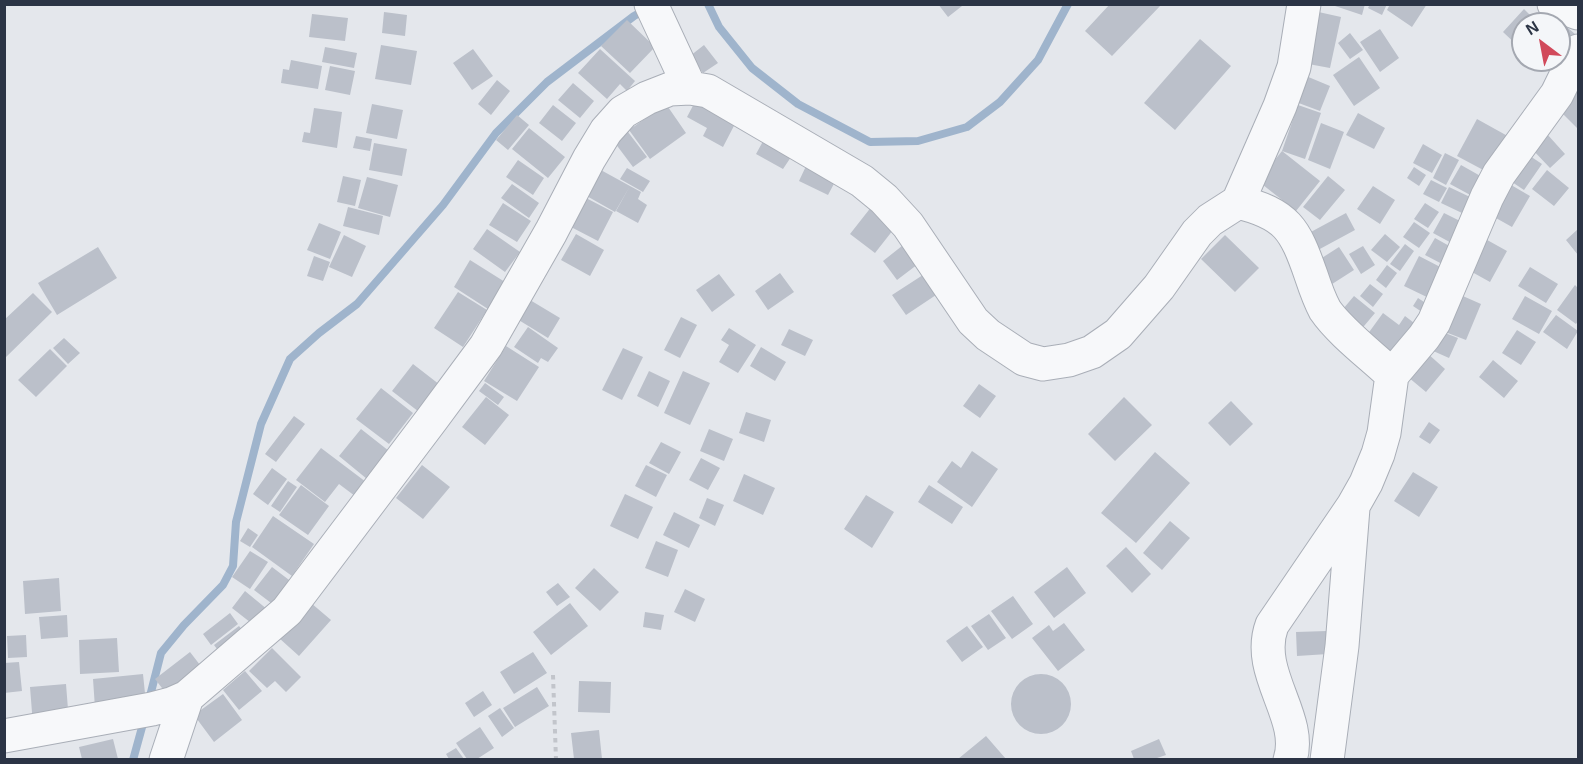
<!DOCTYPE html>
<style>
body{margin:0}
#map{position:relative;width:1583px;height:764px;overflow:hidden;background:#e4e7ec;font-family:Helvetica,sans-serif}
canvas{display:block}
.frame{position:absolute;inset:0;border:6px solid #2b3445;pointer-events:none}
.north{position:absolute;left:1511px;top:12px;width:60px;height:60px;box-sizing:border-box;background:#f4f6f9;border:2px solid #a4a8b1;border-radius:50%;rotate:328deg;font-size:16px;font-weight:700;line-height:24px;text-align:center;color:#2b3445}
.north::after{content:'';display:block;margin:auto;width:21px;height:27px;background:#d1495b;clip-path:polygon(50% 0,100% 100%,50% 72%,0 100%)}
</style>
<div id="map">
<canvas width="1583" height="764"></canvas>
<div class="frame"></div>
<div class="north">N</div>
</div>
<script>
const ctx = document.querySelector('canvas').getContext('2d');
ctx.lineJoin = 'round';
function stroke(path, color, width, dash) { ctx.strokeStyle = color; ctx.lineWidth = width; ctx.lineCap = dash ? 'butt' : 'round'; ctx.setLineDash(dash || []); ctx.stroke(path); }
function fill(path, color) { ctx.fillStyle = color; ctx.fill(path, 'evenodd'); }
stroke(new Path2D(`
 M708,4L719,27L752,68L798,104L870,142L918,141L967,127L1000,102L1038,60L1068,4
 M149,700L161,653L184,625L223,585L233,566L236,522L261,424L290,359L319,333L357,304L443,205L496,133L547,82L634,16L645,10
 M133,760L144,720`), '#9fb4cc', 8);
fill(new Path2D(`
 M938,4H960L962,6L948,17Z
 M1110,4H1162L1112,56L1085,31Z
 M1329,4H1365L1362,15Z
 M1370,4H1387L1382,15L1368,8Z
 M1390,4H1427L1412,27L1387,10Z
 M1524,9L1539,24H1523V47L1521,49L1503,32Z
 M1314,11L1341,17L1330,68L1303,63Z
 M384,12L407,15L405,36L382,33Z
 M312,14L348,18L345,41L309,37Z
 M1555,17L1575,34L1559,53V24H1549Z
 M627,20L655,47L630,73L601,46Z
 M1380,29L1399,58L1380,72L1360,42Z
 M1350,33L1363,50L1350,59L1338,43Z
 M1200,39L1231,66L1175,130L1144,103Z
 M381,45L417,51L411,85L375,79Z
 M704,45L718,63L703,73L690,56Z
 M325,47L357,53L354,68L322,62Z
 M473,49L493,76L472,90L453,63Z
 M600,49L635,81L627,91L620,84L607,99L578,73Z
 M1359,57L1380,88L1354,106L1333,75Z
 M291,60L322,66L318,89L281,83L283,69L289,70Z
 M330,66L355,71L350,95L325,90Z
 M1306,76L1330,86L1320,111L1296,102Z
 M497,80L510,91L491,115L478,104Z
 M573,83L594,101L580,118L558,100Z
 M1578,90V129L1559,110Z
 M697,98L737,120L723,147L703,136L707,128L687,117Z
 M372,104L403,110L397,139L366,133Z
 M666,104L686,133L650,159L629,130Z
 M553,105L576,123L562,141L539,123Z
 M1298,105L1321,113L1305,159L1282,151Z
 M314,108L342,112L337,148L302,142L304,132L310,133Z
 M1358,113L1385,128L1374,149L1346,135Z
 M517,115L529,125L508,150L496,140Z
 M1477,119L1513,139L1487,172L1457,156Z
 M1321,123L1344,132L1330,169L1308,160Z
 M529,128L565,157L548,178L512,149Z
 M628,132L647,157L633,167L615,143Z
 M767,134L795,151L783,169L756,154Z
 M1547,134L1565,154L1550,168L1531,148Z
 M356,136L372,139L370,151L353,148Z
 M374,143L407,149L402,176L369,170Z
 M1423,144L1442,155L1432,173L1413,163Z
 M1282,151L1320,181L1296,211L1258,181Z
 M1524,152L1542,164L1524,190L1506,178Z
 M1445,153L1459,160L1446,185L1433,178Z
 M518,160L544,178L533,195L506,177Z
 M807,164L837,178L828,195L799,181Z
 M1461,165L1484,178L1474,197L1450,184Z
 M1414,167L1426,175L1419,186L1407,178Z
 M627,168L650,181L643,192L620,179Z
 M599,169L630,186L615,212L585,195Z
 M1547,170L1569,188L1554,206L1532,189Z
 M343,176L361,180L355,206L337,202Z
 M1328,176L1345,190L1320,220L1303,207Z
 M367,177L398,185L390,217L358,208Z
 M1431,180L1447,188L1439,202L1423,194Z
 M1506,182L1530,196L1512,227L1487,213Z
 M512,184L539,203L529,218L501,198Z
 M630,186L641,192L638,199L647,205L638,223L616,211Z
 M1373,186L1395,200L1380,224L1357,209Z
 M1449,187L1470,197L1462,213L1441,203Z
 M586,198L613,212L598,241L571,227Z
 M503,203L531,221L517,242L489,225Z
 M1425,203L1439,212L1428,228L1414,219Z
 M872,206L897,225L875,253L850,234Z
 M348,207L383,216L379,235L343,226Z
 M1346,213L1355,230L1318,250L1309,233Z
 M1444,213L1468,225L1457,246L1433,233Z
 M1414,222L1430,233L1419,248L1403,237Z
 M319,223L341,232L330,259L307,250Z
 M487,229L520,252L505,272L473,249Z
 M1578,229V255L1566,240Z
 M576,234L604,250L590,276L561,260Z
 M1385,234L1400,247L1387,262L1371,250Z
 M344,235L366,246L352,277L329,267Z
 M1225,235L1259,268L1235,292L1201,259Z
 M1480,236L1507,251L1490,282L1463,267Z
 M1435,238L1453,248L1444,265L1425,255Z
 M907,242L922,261L897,280L883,261Z
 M1405,244L1414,251L1400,271L1390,264Z
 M1363,246L1375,265L1361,274L1349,254Z
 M98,247L117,278L57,315L38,283Z
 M1339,247L1354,270L1329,286L1314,263Z
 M314,256L330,262L323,281L307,276Z
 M1419,256L1448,271L1433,300L1404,286Z
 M470,260L505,282L488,309L454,287Z
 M1387,265L1397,273L1386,288L1376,280Z
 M1530,267L1558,284L1546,303L1518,286Z
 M780,273L794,292L768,310L755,291Z
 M926,273L939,293L906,315L892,295Z
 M719,274L735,295L712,312L696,290Z
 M1370,284L1383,294L1373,307L1360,296Z
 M1575,285L1578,288V321L1576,324L1557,310Z
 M458,292L487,310L463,347L434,328Z
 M33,293L52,312L4,359V320Z
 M1456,293L1481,304L1466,340L1440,330Z
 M1354,296L1375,313L1359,332L1338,315Z
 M1525,296L1552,311L1539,334L1512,319Z
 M1418,298L1433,308L1428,316L1413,306Z
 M530,300L560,318L548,338L517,319Z
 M1383,313L1399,325L1405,316L1418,326L1396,356L1367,335Z
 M1556,315L1578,331L1567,349L1543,332Z
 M681,317L697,325L680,358L664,350Z
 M528,327L558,348L548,362L541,358L538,363L514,347Z
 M729,328L756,345L738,373L719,362L729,345L721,340Z
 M789,329L813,340L805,356L781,345Z
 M1517,330L1536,342L1521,365L1502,353Z
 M1440,331L1458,338L1449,358L1431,350Z
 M64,338L80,353L68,364L53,348Z
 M506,346L539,367L517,401L484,381Z
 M761,347L786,362L775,381L750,366Z
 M623,348L643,357L622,400L602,390Z
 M50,349L67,366L36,397L18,380Z
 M1427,353L1445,369L1426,392L1408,377Z
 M1493,360L1518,381L1504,398L1479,377Z
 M413,364L444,388L423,415L392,391Z
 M649,371L670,381L658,407L637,396Z
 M683,371L710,383L690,425L664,413Z
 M485,383L504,397L498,405L479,391Z
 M979,384L996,396L980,418L963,406Z
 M381,388L413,413L389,444L356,419Z
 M486,397L509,415L485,445L462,427Z
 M1124,397L1152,425L1115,461L1088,434Z
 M1231,401L1253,424L1230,446L1208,423Z
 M746,412L771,420L764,442L739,433Z
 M294,416L305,424L276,462L265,454Z
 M1429,422L1440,430L1430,444L1419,437Z
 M361,429L389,451L367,479L339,456Z
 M709,429L733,439L724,461L700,451Z
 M661,442L681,452L669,474L649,463Z
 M321,448L366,482L355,496L339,484L325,502L296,480Z
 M972,451L998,469L972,507L937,482L952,461L961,468Z
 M1155,452L1190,483L1136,543L1101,513Z
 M701,458L720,468L708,490L689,480Z
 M422,465L450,487L423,519L396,498Z
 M646,465L667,475L656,497L635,486Z
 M272,468L287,479L268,505L253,494Z
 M1413,472L1438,487L1419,517L1394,501Z
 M744,474L775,488L763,515L733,501Z
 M288,481L297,487L280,512L271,506Z
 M301,485L329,506L308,535L279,515Z
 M929,485L963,507L952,524L918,502Z
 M625,494L653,507L638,539L610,526Z
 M866,495L894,512L872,548L844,529Z
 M707,498L724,505L715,526L699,518Z
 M674,512L700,525L689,548L663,535Z
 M273,516L314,544L292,576L252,547Z
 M1170,521L1190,538L1162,570L1143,553Z
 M248,528L258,535L250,547L240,541Z
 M656,541L678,550L668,577L645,568Z
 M1126,547L1151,574L1132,593L1106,566Z
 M250,551L268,562L250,589L232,577Z
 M272,567L297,586L279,609L254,590Z
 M1067,567L1086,593L1054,618L1034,592Z
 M594,568L619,592L600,611L575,588Z
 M59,578L61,611L25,614L23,581Z
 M558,583L570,597L557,606L546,592Z
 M685,589L705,599L695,622L674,612Z
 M245,591L268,610L255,626L232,608Z
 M1013,596L1033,624L1012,639L991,611Z
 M311,603L331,620L299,656L279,638Z
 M570,603L588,626L551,655L533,632Z
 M645,612L664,615L661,630L643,627Z
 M230,613L238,624L211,645L203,634Z
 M989,614L1006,638L988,650L971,626Z
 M67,615L68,637L41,639L39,617Z
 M1064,623L1085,650L1058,671L1032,638L1049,625L1053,631Z
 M239,626L249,638L223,657L214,645Z
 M967,626L983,647L962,662L946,641Z
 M1327,631L1328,654L1297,656L1296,632Z
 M26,635L27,657L8,658L7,636Z
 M117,638L119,672L80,674L79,640Z
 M272,648L301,677L286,692L275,681L267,688L249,671Z
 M190,652L207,674L172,701L155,679Z
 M533,652L547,673L514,694L500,672Z
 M19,662L22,691L4,693V663Z
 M245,671L262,691L239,710L223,690Z
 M143,674L146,703L95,708L93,679Z
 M1011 704a30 30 0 1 1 60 0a30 30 0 1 1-60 0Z
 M579,681L611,682L610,713L578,712Z
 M66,684L69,722L33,725L30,687Z
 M537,687L549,706L515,727L503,708Z
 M483,691L492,705L474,717L465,703Z
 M223,694L242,720L214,742L194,715Z
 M500,708L514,728L502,737L488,716Z
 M480,727L494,748L477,759H467L456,743Z
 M599,730L602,759H574L571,733Z
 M986,736L1006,759H958Z
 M113,739L118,759H82L79,747Z
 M1159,739L1166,755L1154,759H1134L1131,751Z
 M456,748L464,759H449L446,754Z`), '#bbc0ca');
const minor = new Path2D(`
 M651,4L690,88
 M1554,4L1578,13
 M1238,202C1287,214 1295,229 1311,275C1315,287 1319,299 1325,310C1340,332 1372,356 1392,375L1384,433L1378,454L1366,483L1353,506L1272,625C1254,673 1304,717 1290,760
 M1392,375L1424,337L1434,322L1487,197L1499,174L1557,94L1578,51
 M4,736L152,709L171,704L187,697L287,611L432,419L486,346L551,232L589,159L606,131L623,112L647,98L670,89L690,88L708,91L862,181L884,199L908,225L973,321L988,335L1024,359L1043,364L1069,360L1092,352L1118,334L1159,287L1197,233L1210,220L1238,202L1280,106L1294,67L1304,4
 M166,760L187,697
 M1327,760L1342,646L1353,508`);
stroke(minor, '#a9aeb7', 35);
stroke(new Path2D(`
 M553,675L556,760`), '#c2c5cb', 4, [4.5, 4.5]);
stroke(minor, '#f7f8fa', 33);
</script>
